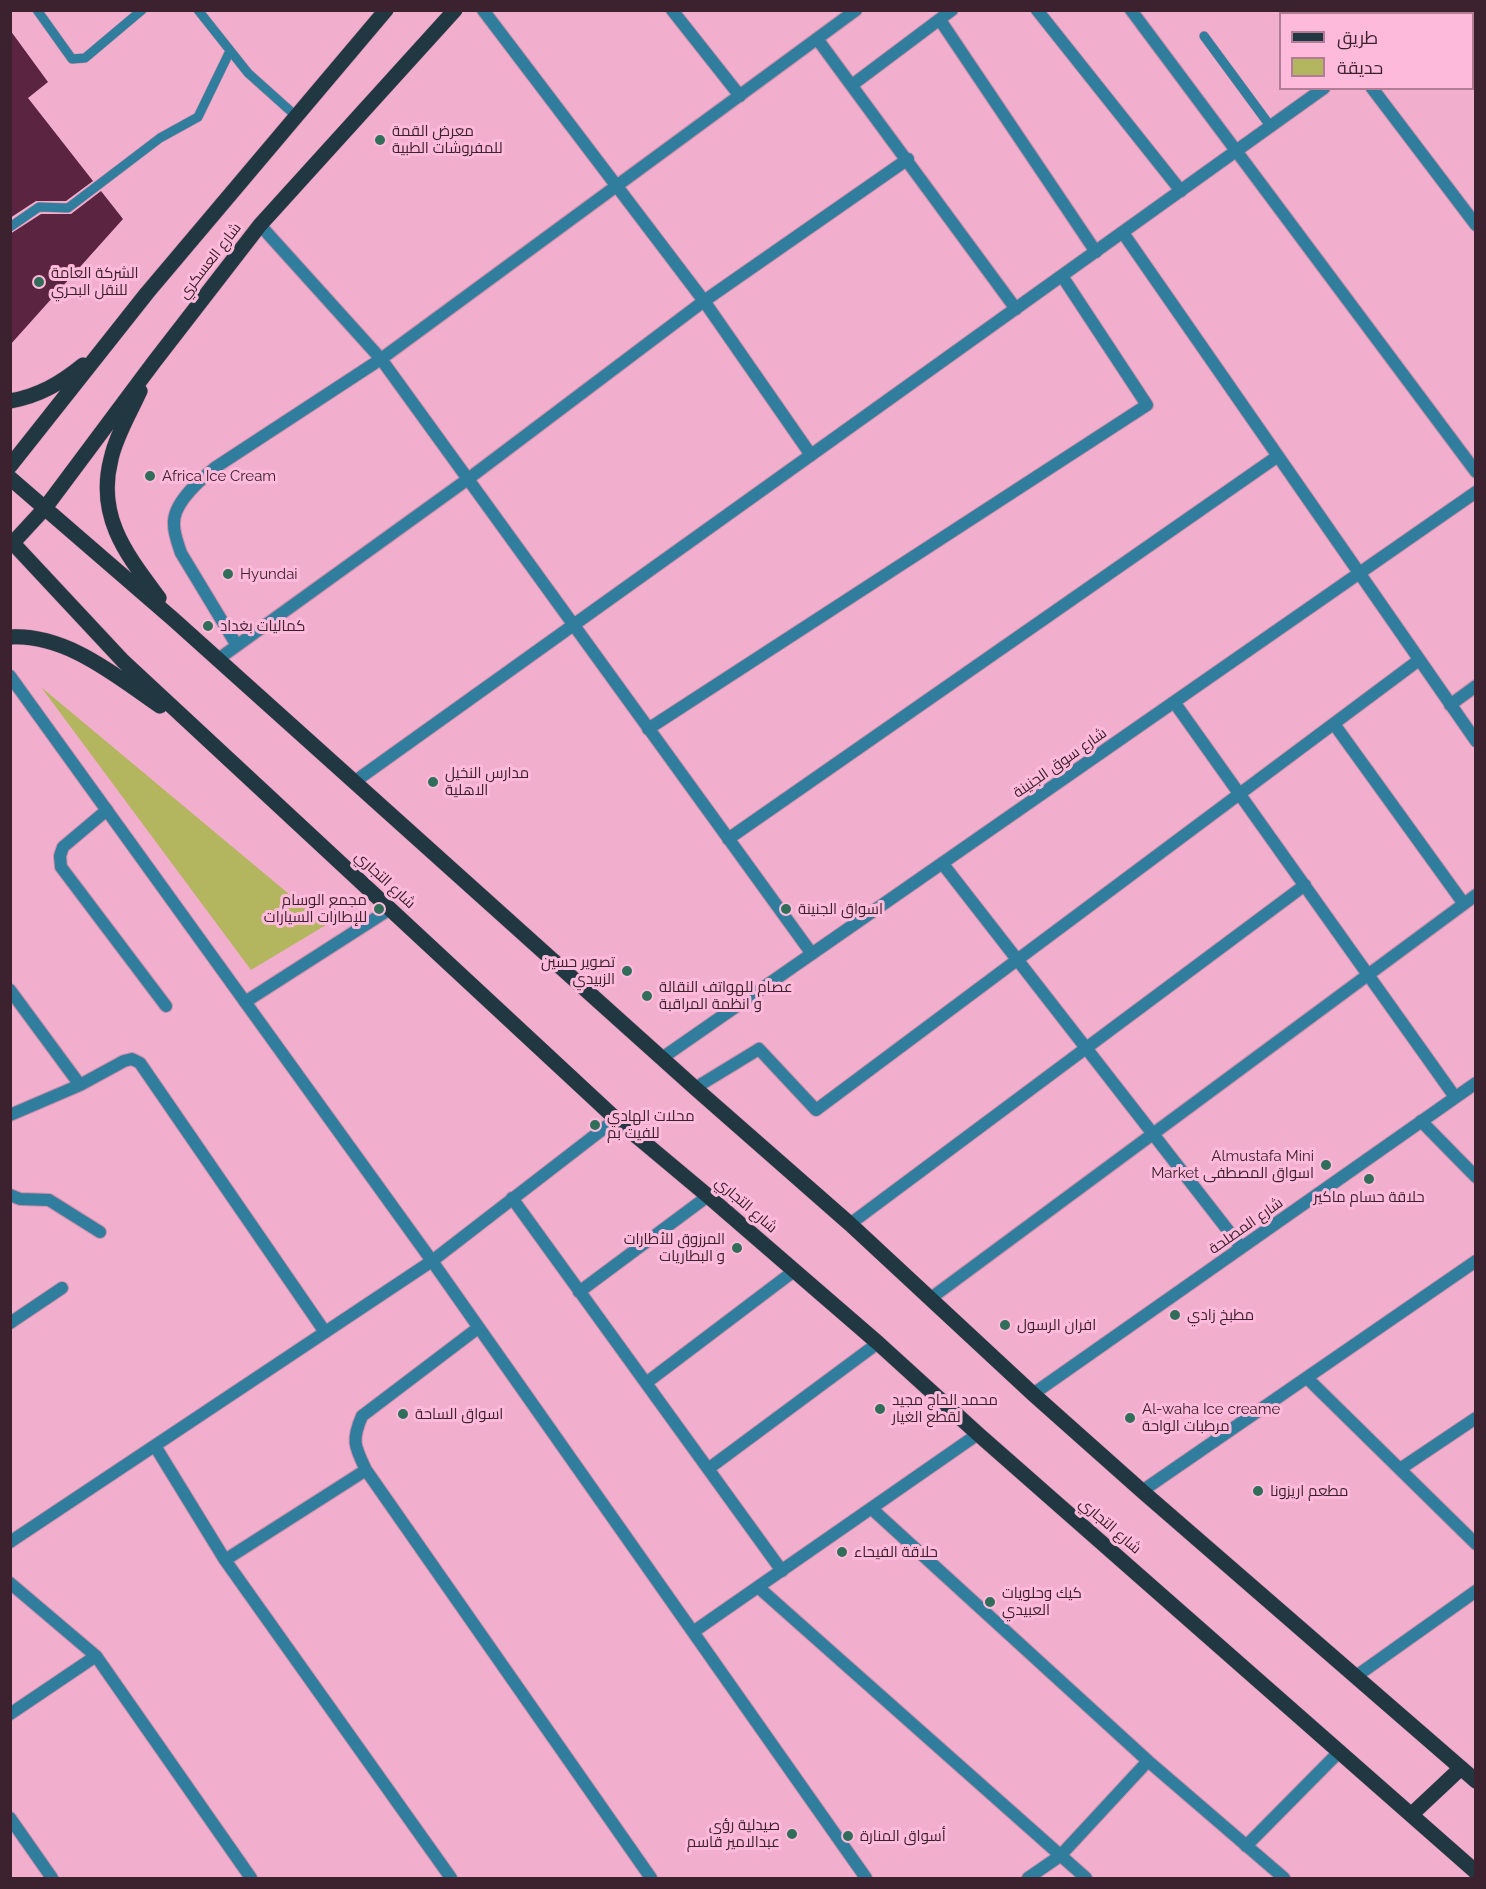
<!DOCTYPE html>
<meta charset="utf-8">
<style>
body{margin:0}
#map{position:relative;width:1486px;height:1889px;overflow:hidden;background:#f1aecd;font-family:Raleway,Cairo,sans-serif}
canvas{display:block}
.frame{position:absolute;inset:0;border:12px solid #3c222e;pointer-events:none}
.legend{position:absolute;left:1279px;top:12px;width:195px;height:78px;box-sizing:border-box;background:#febada;border:2px solid #b07d95;margin:0;padding:8px 10px;list-style:none;font-size:18px;color:#3c222e}
.legend li{display:flex;align-items:center;gap:12px;height:30px}
.legend b{width:30px;border:2px solid #b07d95}
</style>
<div id="map">
<canvas width="1486" height="1889"></canvas>
<div class="frame"></div>
<ul class="legend">
<li><b style="height:8px;background:#213741"></b>طريق</li>
<li><b style="height:16px;background:#b4b55f"></b>حديقة</li>
</ul>
</div>
<script>
const ctx = document.querySelector('canvas').getContext('2d');
ctx.lineJoin = 'round';
function fill(path, color) { ctx.fillStyle = color; ctx.fill(path, 'evenodd'); }
function stroke(path, color, width, dash) { ctx.strokeStyle = color; ctx.lineWidth = width; ctx.lineCap = dash ? 'butt' : 'round'; ctx.setLineDash(dash || []); ctx.stroke(path); }
function label(font, color, halo, rows, align = 'center') {
  ctx.font = font + ' Raleway,Cairo,sans-serif'; ctx.lineWidth = 6; ctx.setLineDash([]); ctx.textBaseline = 'middle'; ctx.strokeStyle = halo; ctx.fillStyle = color; for (const [text, x, y, turn = 0] of rows) {
    ctx.save(); ctx.translate(x, y); ctx.rotate((+turn || 0) * Math.PI / 180); ctx.textAlign = isNaN(turn) ? turn : align; if (halo) ctx.strokeText(text, 0, 0); ctx.fillText(text, 0, 0); ctx.restore();
  }
}
fill(new Path2D(`
 M41,687L326,925L251,970Z`), '#b4b55f');
fill(new Path2D(`
 M10,30L48,82L28,98L93,181L66,201H36L10,218Z
 M101,191L123,219L10,345V234L41,214H71Z`), '#5b2541');
const service = new Path2D(`
 M37,10L72,59L85,58L142,10
 M198,10L248,73L296,116
 M1204,36L1271,127
 M10,227L39,207L68,208L160,138L198,117L230,51`);
const pedestrian = new Path2D(`
 M1246,1846L1340,1751`);
const minor = new Path2D(`
 M483,10L704,301L811,455
 M672,10L740,96
 M1037,10L1181,191
 M1131,10L1476,472
 M1314,10L1316,14
 M940,20L1096,252
 M818,40L1016,309
 M852,85L952,10
 M1372,88L1476,225
 M260,225L381,359L812,954
 M1123,233L1476,741
 M236,644L181,553C178,544 174,534 174,525C172,503 201,479 216,467L381,359L856,10
 M217,660L468,479L704,301L908,159
 M1174,702L1455,1097
 M1450,705L1476,686
 M1334,724L1464,904
 M648,729L1147,405L1062,276
 M107,810L63,847L60,856L61,867L166,1006
 M728,839L1278,456
 M942,863L1241,1247
 M10,990L80,1085
 M245,1002L390,909
 M662,1058L1476,492
 M695,1088L759,1049L816,1110L1419,660
 M10,1115L80,1085L124,1061L132,1059L140,1063L325,1332
 M1421,1121L1476,1177
 M10,1195L20,1199L49,1200L100,1232
 M512,1198L782,1571
 M850,1224L1305,885
 M432,1261L616,1119
 M579,1292L708,1196
 M931,1298L1476,895
 M10,1323L62,1288
 M478,1328L362,1416C351,1441 355,1447 366,1470L651,1878
 M1307,1378L1476,1544
 M646,1383L794,1271
 M155,1446L225,1560L451,1878
 M708,1469L878,1343
 M1400,1469L1476,1418
 M1142,1491L1476,1261
 M872,1509L1148,1761L1284,1878
 M225,1560L366,1470
 M10,1583L96,1656L251,1878
 M758,1587L1086,1878
 M1355,1677L1476,1591
 M10,1714L96,1656
 M10,1818L52,1878
 M1028,1878L1060,1856L1148,1761`);
const tertiary = new Path2D(`
 M1429,14L1433,10
 M10,676L432,1261L866,1878
 M354,782L1324,88
 M1033,1394L1476,1083
 M10,1542L432,1261
 M693,1632L978,1434`);
const primary = new Path2D(`
 M140,391C130,413 116,436 111,459C96,517 127,555 159,598
 M10,401C39,396 61,383 83,365
 M10,466L147,293L386,10
 M10,478L173,619L695,1088L850,1224L1033,1394L1142,1491L1476,1781
 M10,540L123,661L616,1119L708,1196L878,1343L978,1434L1476,1872
 M10,546L45,508L154,362L260,225L455,10
 M10,637C67,634 116,676 160,706
 M1412,1814L1461,1768`);
stroke(service, '#c98faa', 10);
stroke(pedestrian, '#c98faa', 14);
stroke(minor, '#c98faa', 14);
stroke(tertiary, '#c98faa', 14);
stroke(primary, '#c98faa', 16);
stroke(service, '#317d9e', 9);
stroke(pedestrian, '#317d9e', 12);
stroke(minor, '#317d9e', 12);
stroke(tertiary, '#317d9e', 12);
stroke(primary, '#213741', 15);
for (const [x, y, r, color] of [
 [380,140,6,"#306e5a"],
 [39,282,6,"#306e5a"],
 [150,476,6,"#306e5a"],
 [228,574,6,"#306e5a"],
 [208,626,6,"#306e5a"],
 [433,782,6,"#306e5a"],
 [379,909,6,"#306e5a"],
 [786,909,6,"#306e5a"],
 [627,971,6,"#306e5a"],
 [647,996,6,"#306e5a"],
 [595,1125,6,"#306e5a"],
 [1326,1165,6,"#306e5a"],
 [1369,1179,6,"#306e5a"],
 [737,1248,6,"#306e5a"],
 [1175,1315,6,"#306e5a"],
 [1005,1325,6,"#306e5a"],
 [880,1409,6,"#306e5a"],
 [403,1414,6,"#306e5a"],
 [1130,1418,6,"#306e5a"],
 [1258,1491,6,"#306e5a"],
 [842,1552,6,"#306e5a"],
 [990,1602,6,"#306e5a"],
 [792,1834,6,"#306e5a"],
 [848,1836,6,"#306e5a"]
]) { const dot = new Path2D(); dot.arc(x, y, r, 0, 2 * Math.PI); ctx.fillStyle = color; ctx.fill(dot); stroke(dot, '#febada', 2); }
label('15px', '#3c222e', '#febada', [
 ["معرض القمة",392,131],
 ["للمفروشات الطبية",392,148],
 ["الشركة العامة",51,273],
 ["للنقل البحري",51,290],
 ["Africa Ice Cream",162,476],
 ["Hyundai",240,574],
 ["كماليات بغداد",220,626],
 ["مدارس النخيل",445,773],
 ["الاهلية",445,790],
 ["مجمع الوسام",367,900,"right"],
 ["للإطارات السيارات",367,917,"right"],
 ["اسواق الجنينة",798,909],
 ["تصوير حسين",615,962,"right"],
 ["الزبيدي",615,979,"right"],
 ["عصام للهواتف النقالة",659,987],
 ["و انظمة المراقبة",659,1004],
 ["محلات الهادي",607,1116],
 ["للفيت بم",607,1133],
 ["Almustafa Mini",1314,1156,"right"],
 ["Market اسواق المصطفى",1314,1173,"right"],
 ["حلاقة حسام ماكير",1369,1197,"center"],
 ["المرزوق للأطارات",725,1239,"right"],
 ["و البطاريات",725,1256,"right"],
 ["مطبخ زادي",1187,1315],
 ["افران الرسول",1017,1325],
 ["محمد الحاج مجيد",892,1400],
 ["لقطع الغيار",892,1417],
 ["Al-waha Ice creame",1142,1409],
 ["مرطبات الواحة",1142,1426],
 ["اسواق الساحة",415,1414],
 ["مطعم اريزونا",1270,1491],
 ["حلاقة الفيحاء",854,1552],
 ["كيك وحلويات",1002,1593],
 ["العبيدي",1002,1610],
 ["صيدلية رؤى",780,1825,"right"],
 ["عبدالامير قاسم",780,1842,"right"],
 ["أسواق المنارة",860,1836]
], 'left');
label('15px', '#3c222e', '#febada', [
 ["شارع العسكري",210,261,-52],
 ["شارع سوق الجنينة",1060,763,-35],
 ["شارع التجاري",385,880,43],
 ["شارع التجاري",746,1205,41],
 ["شارع المصلحة",1246,1226,-35],
 ["شارع التجاري",1110,1526,41]
]);
</script>
